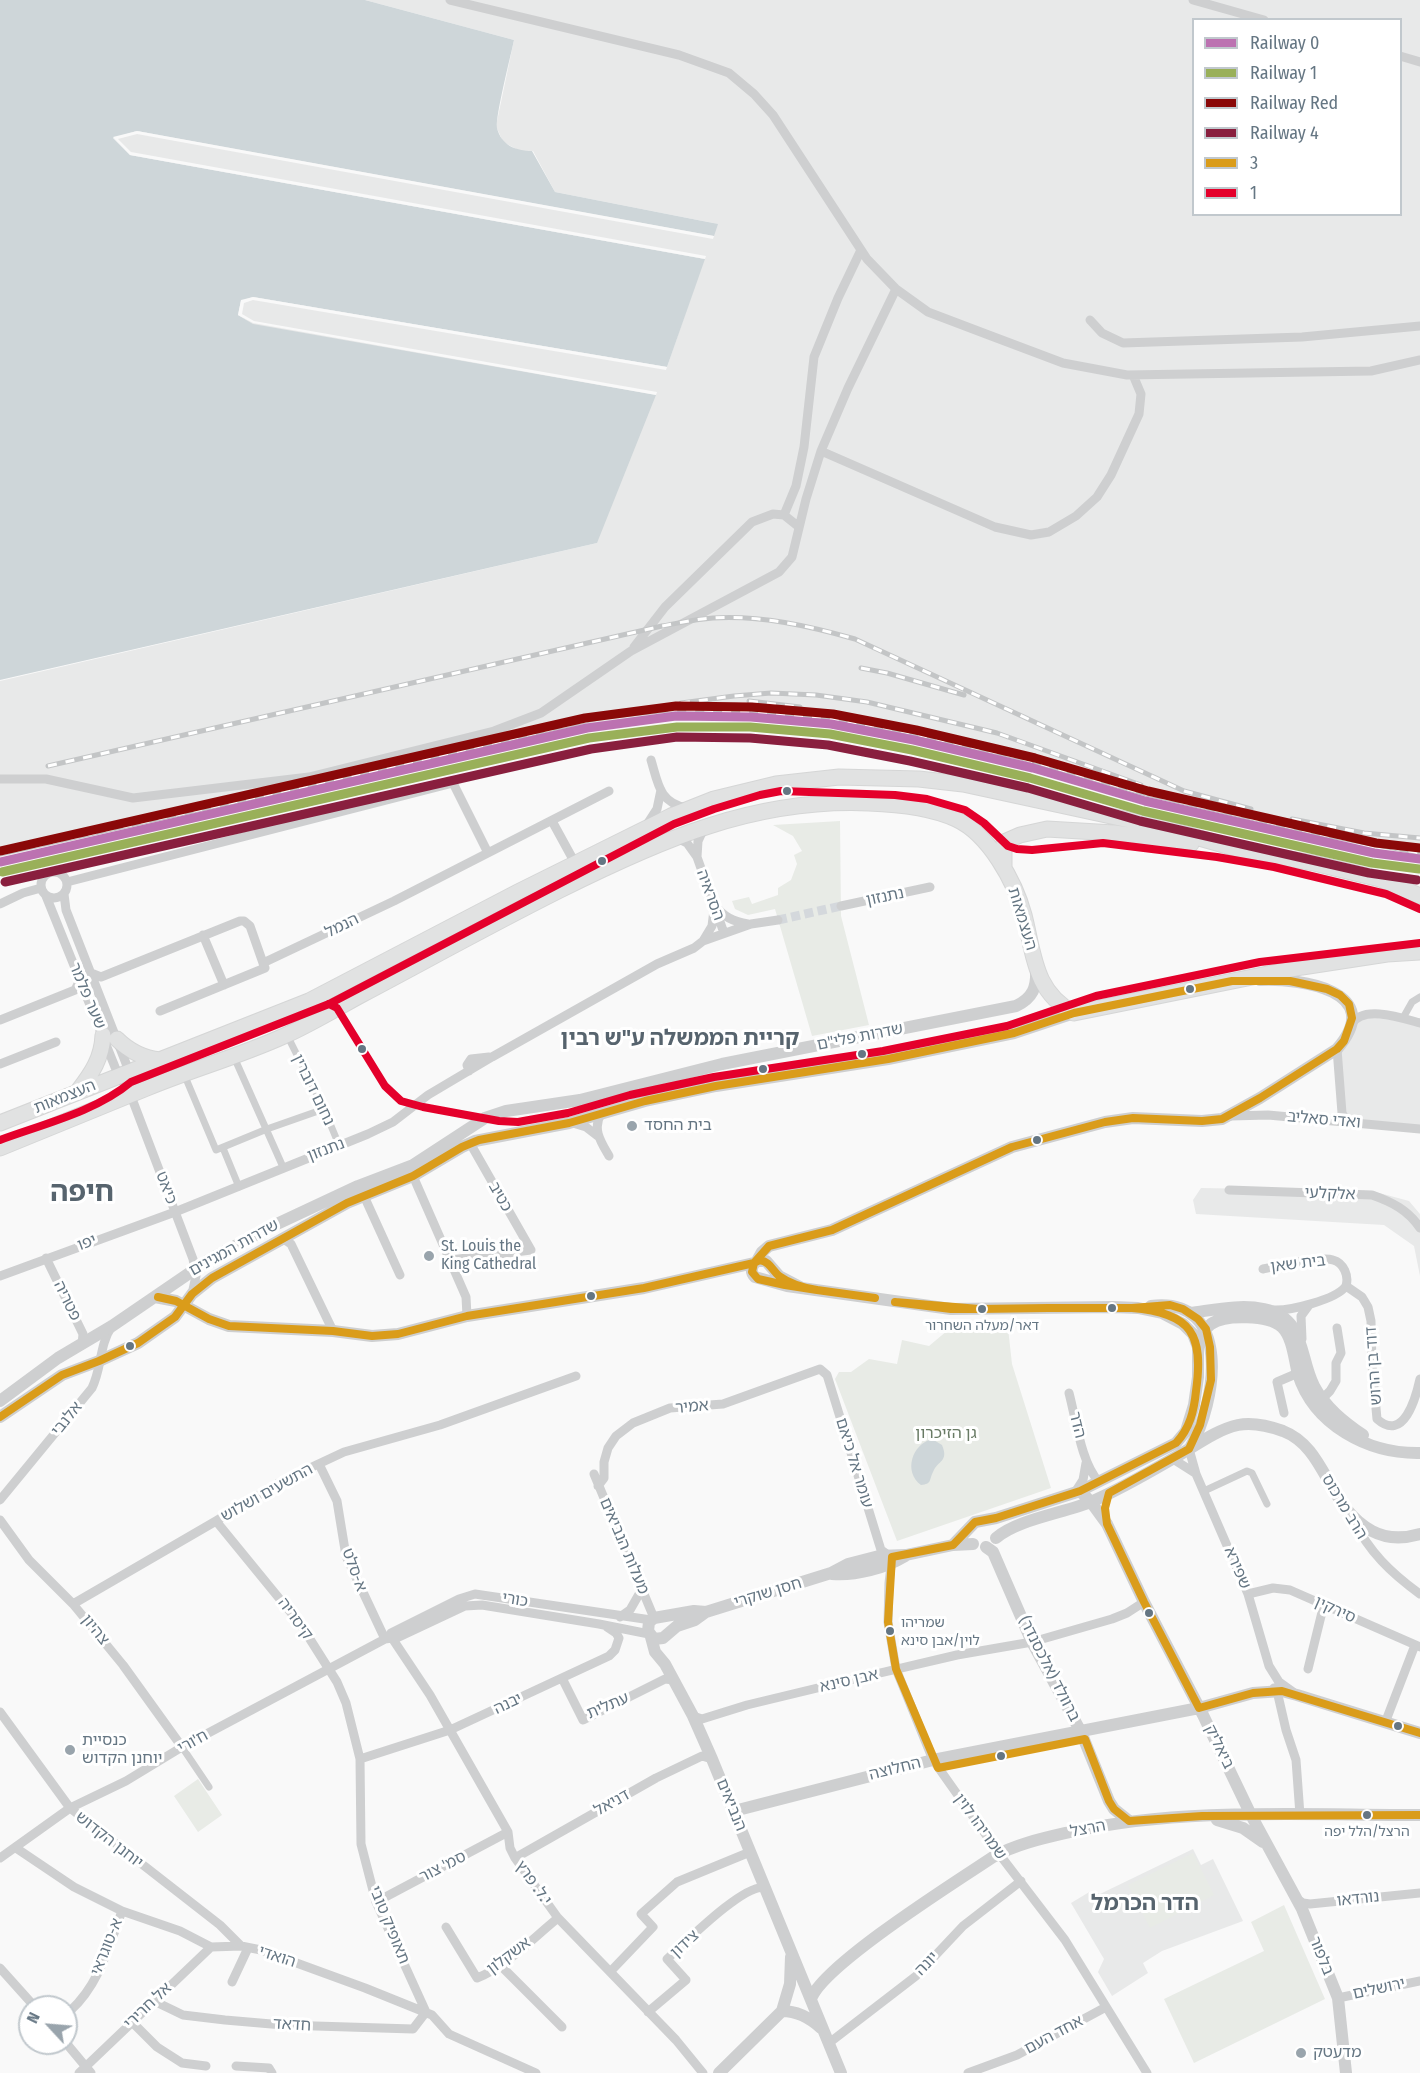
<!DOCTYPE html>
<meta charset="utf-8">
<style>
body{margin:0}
#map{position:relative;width:1420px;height:2073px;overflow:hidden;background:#f9f9f9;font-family:"Fira Sans Condensed",sans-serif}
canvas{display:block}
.legend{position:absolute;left:1192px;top:18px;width:210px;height:198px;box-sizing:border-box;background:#fff;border:2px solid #c1c8cd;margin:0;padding:8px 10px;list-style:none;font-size:18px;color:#657683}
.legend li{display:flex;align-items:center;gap:12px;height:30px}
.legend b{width:30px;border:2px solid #c1c8cd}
.north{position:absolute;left:18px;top:1995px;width:60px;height:60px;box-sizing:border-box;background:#fff;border:2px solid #c1c8cd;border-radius:50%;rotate:296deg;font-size:16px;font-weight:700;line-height:24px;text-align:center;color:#657683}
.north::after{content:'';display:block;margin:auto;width:21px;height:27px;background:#99a4ac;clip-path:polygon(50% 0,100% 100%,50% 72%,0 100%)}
</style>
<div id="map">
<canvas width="1420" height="2073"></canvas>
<ul class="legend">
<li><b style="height:8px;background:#bc72b1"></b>Railway 0</li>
<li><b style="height:8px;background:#99b059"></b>Railway 1</li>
<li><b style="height:8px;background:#8a0808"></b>Railway Red</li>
<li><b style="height:8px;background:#891f3e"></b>Railway 4</li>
<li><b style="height:8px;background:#da9c1a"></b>3</li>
<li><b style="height:8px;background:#e4002b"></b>1</li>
</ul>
<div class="north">N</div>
</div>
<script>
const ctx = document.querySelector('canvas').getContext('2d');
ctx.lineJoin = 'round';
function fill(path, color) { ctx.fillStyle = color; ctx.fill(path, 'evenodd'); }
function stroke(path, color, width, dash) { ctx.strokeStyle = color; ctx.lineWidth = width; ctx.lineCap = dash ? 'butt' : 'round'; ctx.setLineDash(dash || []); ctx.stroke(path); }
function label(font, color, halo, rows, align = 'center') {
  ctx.font = font + ' "Fira Sans Condensed","Noto Sans Hebrew",sans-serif'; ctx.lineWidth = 6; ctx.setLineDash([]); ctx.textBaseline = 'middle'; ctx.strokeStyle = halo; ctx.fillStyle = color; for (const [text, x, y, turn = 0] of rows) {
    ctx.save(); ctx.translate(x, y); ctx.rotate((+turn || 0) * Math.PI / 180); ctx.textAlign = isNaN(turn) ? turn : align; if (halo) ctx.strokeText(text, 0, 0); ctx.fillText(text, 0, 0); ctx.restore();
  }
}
fill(new Path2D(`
 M365,0H1420V844L1360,840L996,753L800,710L743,702L644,716L454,753L0,848V681L597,543L238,315L241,300L253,297L667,367L704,259L130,155L113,137L137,131L718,224L555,192L533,151H520L503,142L496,126L514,40ZM1194,20H1400V214H1194Z
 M1360,1016L1420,1023V1131L1347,1120L1337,1061Z
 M1201,1188L1372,1191L1409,1201L1420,1214V1276L1414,1246L1384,1225L1196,1214L1193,1200Z
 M1193,1849L1201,1865L1213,1859L1243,1921L1162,1951L1143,1963L1148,1973L1112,1996L1098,1972L1104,1959L1071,1903L1091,1891L1100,1894Z`), '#e8e9e9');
fill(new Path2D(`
 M840,821L841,916L869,1025L812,1036L775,909L748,915L735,909L732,901L749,897L752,904L778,895V888L791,880L797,864L794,855L802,851L793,836L773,825Z
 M954,1325L1008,1328L1012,1364L1051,1488L897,1541L835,1379L839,1372H851L869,1359L897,1364L902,1340L929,1346Z
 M198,1779L222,1815L198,1832L174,1796Z
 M1193,1853L1214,1895L1150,1928L1128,1885Z
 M1284,1905L1325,1999L1194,2063L1164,1999L1264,1951L1251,1922Z`), '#e8ebe6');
fill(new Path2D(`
 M0,0H365L514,40C511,55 495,117 497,128C501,145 516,151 532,151L555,192L718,224L714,236L137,131L113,138L130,155L705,259L667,367L253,297L241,301L238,315L253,324L656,395L597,543L0,680Z
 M932,1439L942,1445C949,1462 938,1460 933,1472C929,1480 932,1484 921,1485C903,1472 912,1444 932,1439Z`), '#ced6d9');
fill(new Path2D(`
 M137,131L714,236L713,239L137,134L118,139L131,152L706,256L705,259L130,155L113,137Z
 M253,297L667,367L666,370L253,300L244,303L242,314L254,321L657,392L656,395L253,323L238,315L241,300Z`), '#f9f9f9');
stroke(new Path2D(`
 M778,920L841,906`), '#d4d8dc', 9, [9, 4.5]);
const trunk = new Path2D(`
 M1004,868V842L1020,835L1047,829L1114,833L1191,844
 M117,1039C129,1051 143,1058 160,1060
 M78,1091C92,1073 102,1058 103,1035
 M0,1123L309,1001L518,892L671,816L714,799L776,784L839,777L919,779L963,784L1157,826L1245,851L1314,863L1380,879L1420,896
 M0,1148C49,1128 98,1108 147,1088C193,1069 240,1056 284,1036C311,1024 337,1008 363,994C429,959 494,923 560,890C660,840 755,798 869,803C897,804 930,807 956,819C989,834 1015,882 1024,915C1034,954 1034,992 1074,1013L1302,967L1387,954L1420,952`);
stroke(trunk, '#d5d6d6', 17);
stroke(new Path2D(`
 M1403,1018L1412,1002L1420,997
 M287,1035L324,1109L339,1145
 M234,1057L283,1167
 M184,1074L216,1150L267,1129L324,1109
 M223,1148L239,1187
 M1204,1491L1247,1471L1252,1473L1267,1504
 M182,1747L209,1787`), '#cecfd0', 7);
stroke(new Path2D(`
 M450,0L679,55L729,73L754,94L773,115L867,259L896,289L928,312L986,334L1063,363L1127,375L1371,371L1420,360
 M1193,0L1264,20
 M1400,56L1420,62
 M1090,320L1102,333L1123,343L1302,337L1420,326
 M821,451L995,527L1031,535L1049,532L1076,516L1097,497L1111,475L1139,414L1141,394L1133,375
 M784,515L796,486L804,447L814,357L838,298L861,250
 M634,647L665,607L752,522L773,514L784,515L799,527
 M651,760C658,783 659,803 687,808
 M0,779H46L133,798L309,777L494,731L541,713L631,651L779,572L792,557L806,499L821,451L848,388L896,289
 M552,821L575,863
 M646,826L657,809L661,790
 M675,837L687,843L697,857L724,933
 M697,857L698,841L704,828
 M41 885a13 13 0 1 1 26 0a13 13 0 1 1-26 0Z
 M67,882L453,783L488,853
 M64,894L66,910L129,1071L131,1096L193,1259L196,1276L192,1294
 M46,896L115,1067L130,1095
 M0,904L23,893L41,888
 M716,906C723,917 735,922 748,924
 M841,906L930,887
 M203,935L224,985
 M703,941L712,926L714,910
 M91,973L101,977L240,921H244L250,926L263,963L394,901L609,791
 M160,1011L265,968L263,963
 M0,1020L75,990L80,980
 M1351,1025C1362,1004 1402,1018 1420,1023
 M1337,1049L1342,1113L1344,1117L1352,1122
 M0,1064L56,1042
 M469,1071L467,1065L471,1059L489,1057
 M601,1114C592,1129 601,1142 609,1156
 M1231,1116L1268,1115L1420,1129
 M573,1123L586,1127L599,1137
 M413,1176L466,1297L467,1316
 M1229,1190L1372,1195C1392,1202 1408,1210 1420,1228
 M364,1196L400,1275
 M279,1241L285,1240L291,1244L333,1331
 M46,1258L83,1334L82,1345
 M451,1260L531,1250L470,1143
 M1263,1269C1278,1266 1320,1256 1333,1260C1344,1263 1349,1276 1346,1286C1336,1300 1289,1311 1273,1310
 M0,1276L175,1212L368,1134L393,1122L428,1095L492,1057L657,964L694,948L703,941L751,924L778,920
 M1346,1286L1362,1297L1368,1307L1371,1321L1372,1365L1377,1419C1404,1443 1416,1397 1420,1379
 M1302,1339L1301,1316L1309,1305
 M1069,1393C1076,1419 1081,1463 1099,1482
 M1322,1399L1330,1391L1336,1381V1363L1341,1353L1337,1328
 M1284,1413L1277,1382L1298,1373
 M1189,1449L1196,1474L1248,1594L1269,1666L1279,1682L1293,1692
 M1173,1459L1195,1473
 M319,1464L337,1501L346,1556L385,1639
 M594,1474L654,1618
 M598,1486L604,1478V1462L608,1448L616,1436L633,1423L670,1408L723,1404L820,1369L827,1375L881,1550L888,1555
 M1074,1494L1083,1480L1086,1463
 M0,1500L92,1388C102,1368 99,1345 112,1326
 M1353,1519C1369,1552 1391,1573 1420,1594
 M0,1520L29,1560L73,1604L123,1665L182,1747
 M216,1521L301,1625L337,1682L346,1703L360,1759L361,1844L376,1902L426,2012
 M892,1558L889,1583L888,1622L896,1669L933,1760L1003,1859L1065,1940L1147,2073
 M1248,1594L1273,1588L1290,1590L1420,1647
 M73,1604L216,1521L280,1482L344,1452L440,1425L576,1376
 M620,1617L630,1610L642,1589
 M651,1620L475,1594L459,1599L391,1633L390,1635L430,1695L508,1832L510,1848L515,1858L558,1918L676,2040L703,2073
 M1308,1669L1324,1604
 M562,1678L583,1720L665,1679L674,1680
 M1274,1688L1277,1691L1286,1730L1296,1760L1300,1815
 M0,1712L70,1808L220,1925L241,1946
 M693,1716L702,1719L747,1705L863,1677L957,1655L1032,1642L1112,1619L1127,1613L1144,1602
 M1385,1723L1415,1645
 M360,1759L450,1730L609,1656L615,1650L619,1638L616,1633L607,1627
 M16,1848L74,1887L122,1911L180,1931L211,1947L241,1946L261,1950L365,1988L432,2015L449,2034L536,2073
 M0,1858L70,1808L126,1781L182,1747L385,1639L399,1637L465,1606L482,1605L599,1624L649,1634
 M515,1858L656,1778L702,1756L712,1759
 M1297,1899L1303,1903L1310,1904L1420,1893
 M376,1902L508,1832
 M446,1927L477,1978C507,1966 533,1938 558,1918
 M500,1965L562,2027
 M0,1968L35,2007
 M610,1972L653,1927L641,1914L677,1882L750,1852
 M232,1982L248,1948
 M1338,1998L1420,1981
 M154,2001L183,2015L225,2020L283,2025L413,2029L426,2012
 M70,2011C99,1985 109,1946 122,1911
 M648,2012L686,1980L667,1959C684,1944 745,1882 765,1888
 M132,2022L157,2047L182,2063L206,2066
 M66,2043L91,2073
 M829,2043L916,1976L963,1926L1021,1881
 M236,2066L269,2068L272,2073
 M79,2073L211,1947
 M968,2073L1017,2055L1106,2007`), '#cecfd0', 9);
stroke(new Path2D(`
 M757,1261L762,1252L769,1246L832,1230L1012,1147L1105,1122L1133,1118L1202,1121L1222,1119L1260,1098L1337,1049C1387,991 1301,978 1260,980
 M802,1288L779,1276L766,1261H757C751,1266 750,1272 755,1277L787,1286L951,1309L1113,1307L1138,1308L1162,1313L1183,1324L1193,1334L1198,1347V1377L1194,1405L1186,1431L1176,1443L1080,1491L996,1518L975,1522L953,1545
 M155,1297L176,1301L209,1319L229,1326L333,1331L372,1336L398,1334L467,1316L644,1288L754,1263
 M1151,1306C1233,1296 1217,1402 1190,1448
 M1190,1313C1214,1310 1240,1304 1264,1309C1306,1318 1299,1357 1314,1386C1325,1407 1344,1422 1363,1435
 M1198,1347C1200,1337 1203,1330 1211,1324C1225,1314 1269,1315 1282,1327C1293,1338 1294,1359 1298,1374C1314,1425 1368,1454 1420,1453
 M0,1401L58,1358L112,1326L210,1259L279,1223L358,1186L413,1165L485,1118L506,1111L580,1100L722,1064L1016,1006C1033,998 1037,987 1036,969
 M0,1417L62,1375L99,1361L138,1343L175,1317L192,1294L212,1278L347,1203L413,1176L462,1147L475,1141L569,1123L645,1101L716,1086L888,1059L1014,1033L1074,1013
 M1080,1491L1091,1502L1107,1524L1144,1602L1203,1715L1251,1815L1302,1909L1338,1998L1346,2073
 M996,1538C1018,1519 1065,1513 1093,1501C1121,1489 1148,1473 1174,1458C1194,1447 1215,1430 1238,1425C1253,1422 1269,1426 1283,1431C1327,1448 1327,1507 1372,1531C1387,1539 1403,1539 1420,1534
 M986,1547L993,1552L1032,1642L1081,1732L1109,1801L1114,1809L1129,1821
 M832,1574C856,1576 885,1568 905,1556
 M706,1612L694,1611L654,1618L649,1622L648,1631L654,1639L663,1638L677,1626L695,1620L706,1612L831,1573L848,1564L879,1556L906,1555L953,1545L973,1544
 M651,1637L655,1652L665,1664L693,1716L712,1759L841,2073
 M734,1811L933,1760L1199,1708L1253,1693L1282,1691L1297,1695L1420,1733
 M1217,1820L1243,1828L1263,1842
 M811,1999C823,1965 957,1881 993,1857C1016,1844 1044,1838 1070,1832C1182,1807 1306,1815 1420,1815
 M782,2011C798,2011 810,2018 821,2028
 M719,2073L782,2011L790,1984L791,1957`), '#cecfd0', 12);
stroke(trunk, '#e1e2e2', 15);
const rail = new Path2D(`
 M861,668L887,673L964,695
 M749,701L800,707
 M681,703L734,696L771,693L816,695L867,702L997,733L1141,785
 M48,766L662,626C679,623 696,619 713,618C761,615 809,626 855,639L1184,791L1251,809
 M1292,819L1364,833L1420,838
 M0,854L414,762L602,717L670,710H705L821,717L897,730L1021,758L1138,792L1324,835L1420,853`);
stroke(rail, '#c3c5c6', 5);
stroke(rail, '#fff', 3, [9]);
stroke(new Path2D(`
 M760,1260C770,1262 772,1270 779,1276C790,1284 804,1288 817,1290L785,1285L758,1279L752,1272L754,1263Z
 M817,1290L875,1298
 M817,1290L875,1298
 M158,1297L176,1301L209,1319L229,1326L333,1331L372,1336L398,1334L467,1316L644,1288L754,1263
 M895,1302L979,1309
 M895,1302L951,1309H979
 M1048,1308H1132
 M1048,1308H1132
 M1132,1308C1192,1313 1204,1335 1196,1391C1194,1411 1190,1428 1176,1443L1080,1491L996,1518L975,1522L953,1545L892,1557L888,1622L896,1669L938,1768L1085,1739L1109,1801L1114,1809L1129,1821L1202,1816L1420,1815
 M1132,1308L1170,1305L1183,1309L1198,1319L1206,1329L1210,1347L1211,1380L1200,1425L1189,1449L1109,1493L1105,1508L1107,1524L1144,1602L1199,1708L1253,1693L1282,1691L1420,1733
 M979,1309L1048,1308
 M979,1309L1048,1308
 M0,1417L62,1375L99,1361L138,1343L175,1317L192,1294L212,1278L347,1203L413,1176L462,1147L479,1140L569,1123L645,1101L716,1086L888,1059L1014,1033L1074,1013L1232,981H1290L1327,989L1340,995L1349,1004L1352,1018L1344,1041L1337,1049L1260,1098L1222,1119L1202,1121L1133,1118L1105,1122L1012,1147L832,1230L769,1246L754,1263`), '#da9c1a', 8);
stroke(new Path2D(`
 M329,1004L337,1008L385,1086L401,1101L423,1107L499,1121L518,1122L568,1113L630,1095L714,1077L883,1051L1007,1026L1096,996L1260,962L1420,943
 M0,1140C43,1124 95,1112 131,1082L329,1004L674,824L714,809L760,795L781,791L895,795L927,799L965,810L984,823L1008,846L1017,849L1032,850L1103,843L1217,857L1274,867L1386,894L1420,909`), '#e4002b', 8);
stroke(new Path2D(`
 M0,862L587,728L676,716L751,717L831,724L914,740L1033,768L1145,801L1374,853L1420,859`), '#bc72b1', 9);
stroke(new Path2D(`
 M2,872L589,738L677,727H750L830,734L912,750L1030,778L1143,811L1372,863L1419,869`), '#99b059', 9);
stroke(new Path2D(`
 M0,851L585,718L676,706L752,707L833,714L916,730L1035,758L1148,791L1376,843L1420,848`), '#8a0808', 9);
stroke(new Path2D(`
 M5,882L591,749L677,737L750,738L828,745L910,761L1028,788L1140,821L1369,873L1417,880`), '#891f3e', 9);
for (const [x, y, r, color] of [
 [787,791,5,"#657683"],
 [602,861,5,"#657683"],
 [1190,989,5,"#657683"],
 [362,1049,5,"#657683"],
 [862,1054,5,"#657683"],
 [763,1069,5,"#657683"],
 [632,1126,6,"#99a4ac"],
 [1037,1140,5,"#657683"],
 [429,1256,6,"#99a4ac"],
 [591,1296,5,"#657683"],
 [1112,1308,5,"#657683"],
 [982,1309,5,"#657683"],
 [130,1346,5,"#657683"],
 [1149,1613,5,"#657683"],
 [890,1631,5,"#657683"],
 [1398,1726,5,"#657683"],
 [70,1750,6,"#99a4ac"],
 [1001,1756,5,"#657683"],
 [1367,1815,5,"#657683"],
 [1301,2053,6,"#99a4ac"]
]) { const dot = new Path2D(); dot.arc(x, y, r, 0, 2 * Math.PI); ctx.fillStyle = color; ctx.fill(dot); stroke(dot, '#fff', 2); }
label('14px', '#657683', '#fff', [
 ["דאר/מעלה השחרור",982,1326],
 ["שמריהו",901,1623,"left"],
 ["לוין/אבן סינא",901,1641,"left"],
 ["הרצל/הלל יפה",1367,1832]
]);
label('16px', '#657683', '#fff', [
 ["הסראיה",710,895,70],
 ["נתנזון",885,897,-12],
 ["העצמאות",1022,919,73],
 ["הנמל",342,926,-26],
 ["שער פלמר",87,996,67],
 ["שדרות פלי\"ם",860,1037,-11],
 ["נחום דוברין",313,1090,64],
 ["העצמאות",65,1097,-22],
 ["ואדי סאליב",1324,1120,5],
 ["נתנזון",326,1150,-21],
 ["כיאט",166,1188,69],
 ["אלקלעי",1330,1194,2],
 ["כטיב",500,1197,60],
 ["יפו",87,1243,-20],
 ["שדרות המגינים",234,1248,-29],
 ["בית שאן",1298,1264,-7],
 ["פטריה",67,1301,64],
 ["דוד בן הרוש",1374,1366,-94],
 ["אמיר",692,1407,-5],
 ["אלנבי",67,1419,-51],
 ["הדר",1077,1425,76],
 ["עומר אל כיאם",854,1463,73],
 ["התשעים ושלוש",267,1493,-29],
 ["הרב מרכוס",1344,1507,59],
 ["מעלות הנביאים",624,1546,67],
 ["שפירא",1237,1568,67],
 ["א-סלט",354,1570,70],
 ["חסן שוקרי",768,1593,-17],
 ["כורי",515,1600,9],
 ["סירקין",1335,1610,24],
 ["קיסריה",295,1619,54],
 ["צהיון",95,1630,51],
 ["ברוולד (אלכסנדר)",1049,1669,63],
 ["אבן סינא",849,1681,-13],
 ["יבנה",508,1704,-25],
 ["עתלית",608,1706,-23],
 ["ח'ורי",193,1742,-29],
 ["ביאליק",1219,1747,64],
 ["החלוצה",895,1769,-14],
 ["דניאל",612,1803,-29],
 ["הנביאים",731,1805,68],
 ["שמריהו לוין",980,1827,54],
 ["הרצל",1088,1829,-11],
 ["יוחנן הקדוש",109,1840,38],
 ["סמ' צור",443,1867,-27],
 ["י.ל. פרץ",533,1883,54],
 ["נורדאו",1358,1899,-6],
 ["תאופיק טובי",389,1925,68],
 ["צידון",685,1944,-43],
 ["א-טוגראי",107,1947,-68],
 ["אשקלון",509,1956,-37],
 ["בלפור",1321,1956,68],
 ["הואדי",277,1957,18],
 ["יונה",927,1964,-46],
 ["ירושלים",1379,1989,-12],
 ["אל חרירי",148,2006,-44],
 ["חדאד",292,2025,3],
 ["אחד העם",1054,2035,-28]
]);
label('16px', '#657683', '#fff', [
 ["בית החסד",644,1126],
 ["St. Louis the",441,1247],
 ["King Cathedral",441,1265],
 ["כנסיית",82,1741],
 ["יוחנן הקדוש",82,1759],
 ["מדעטק",1313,2053]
], 'left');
label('16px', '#687a64', '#fff', [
 ["גן הזיכרון",946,1434]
]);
label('bold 22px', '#57646e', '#fff', [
 ["קריית הממשלה ע\"ש רבין",680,1039],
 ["הדר הכרמל",1145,1904]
]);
label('bold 28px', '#57646e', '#fff', [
 ["חיפה",82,1193]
]);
</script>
